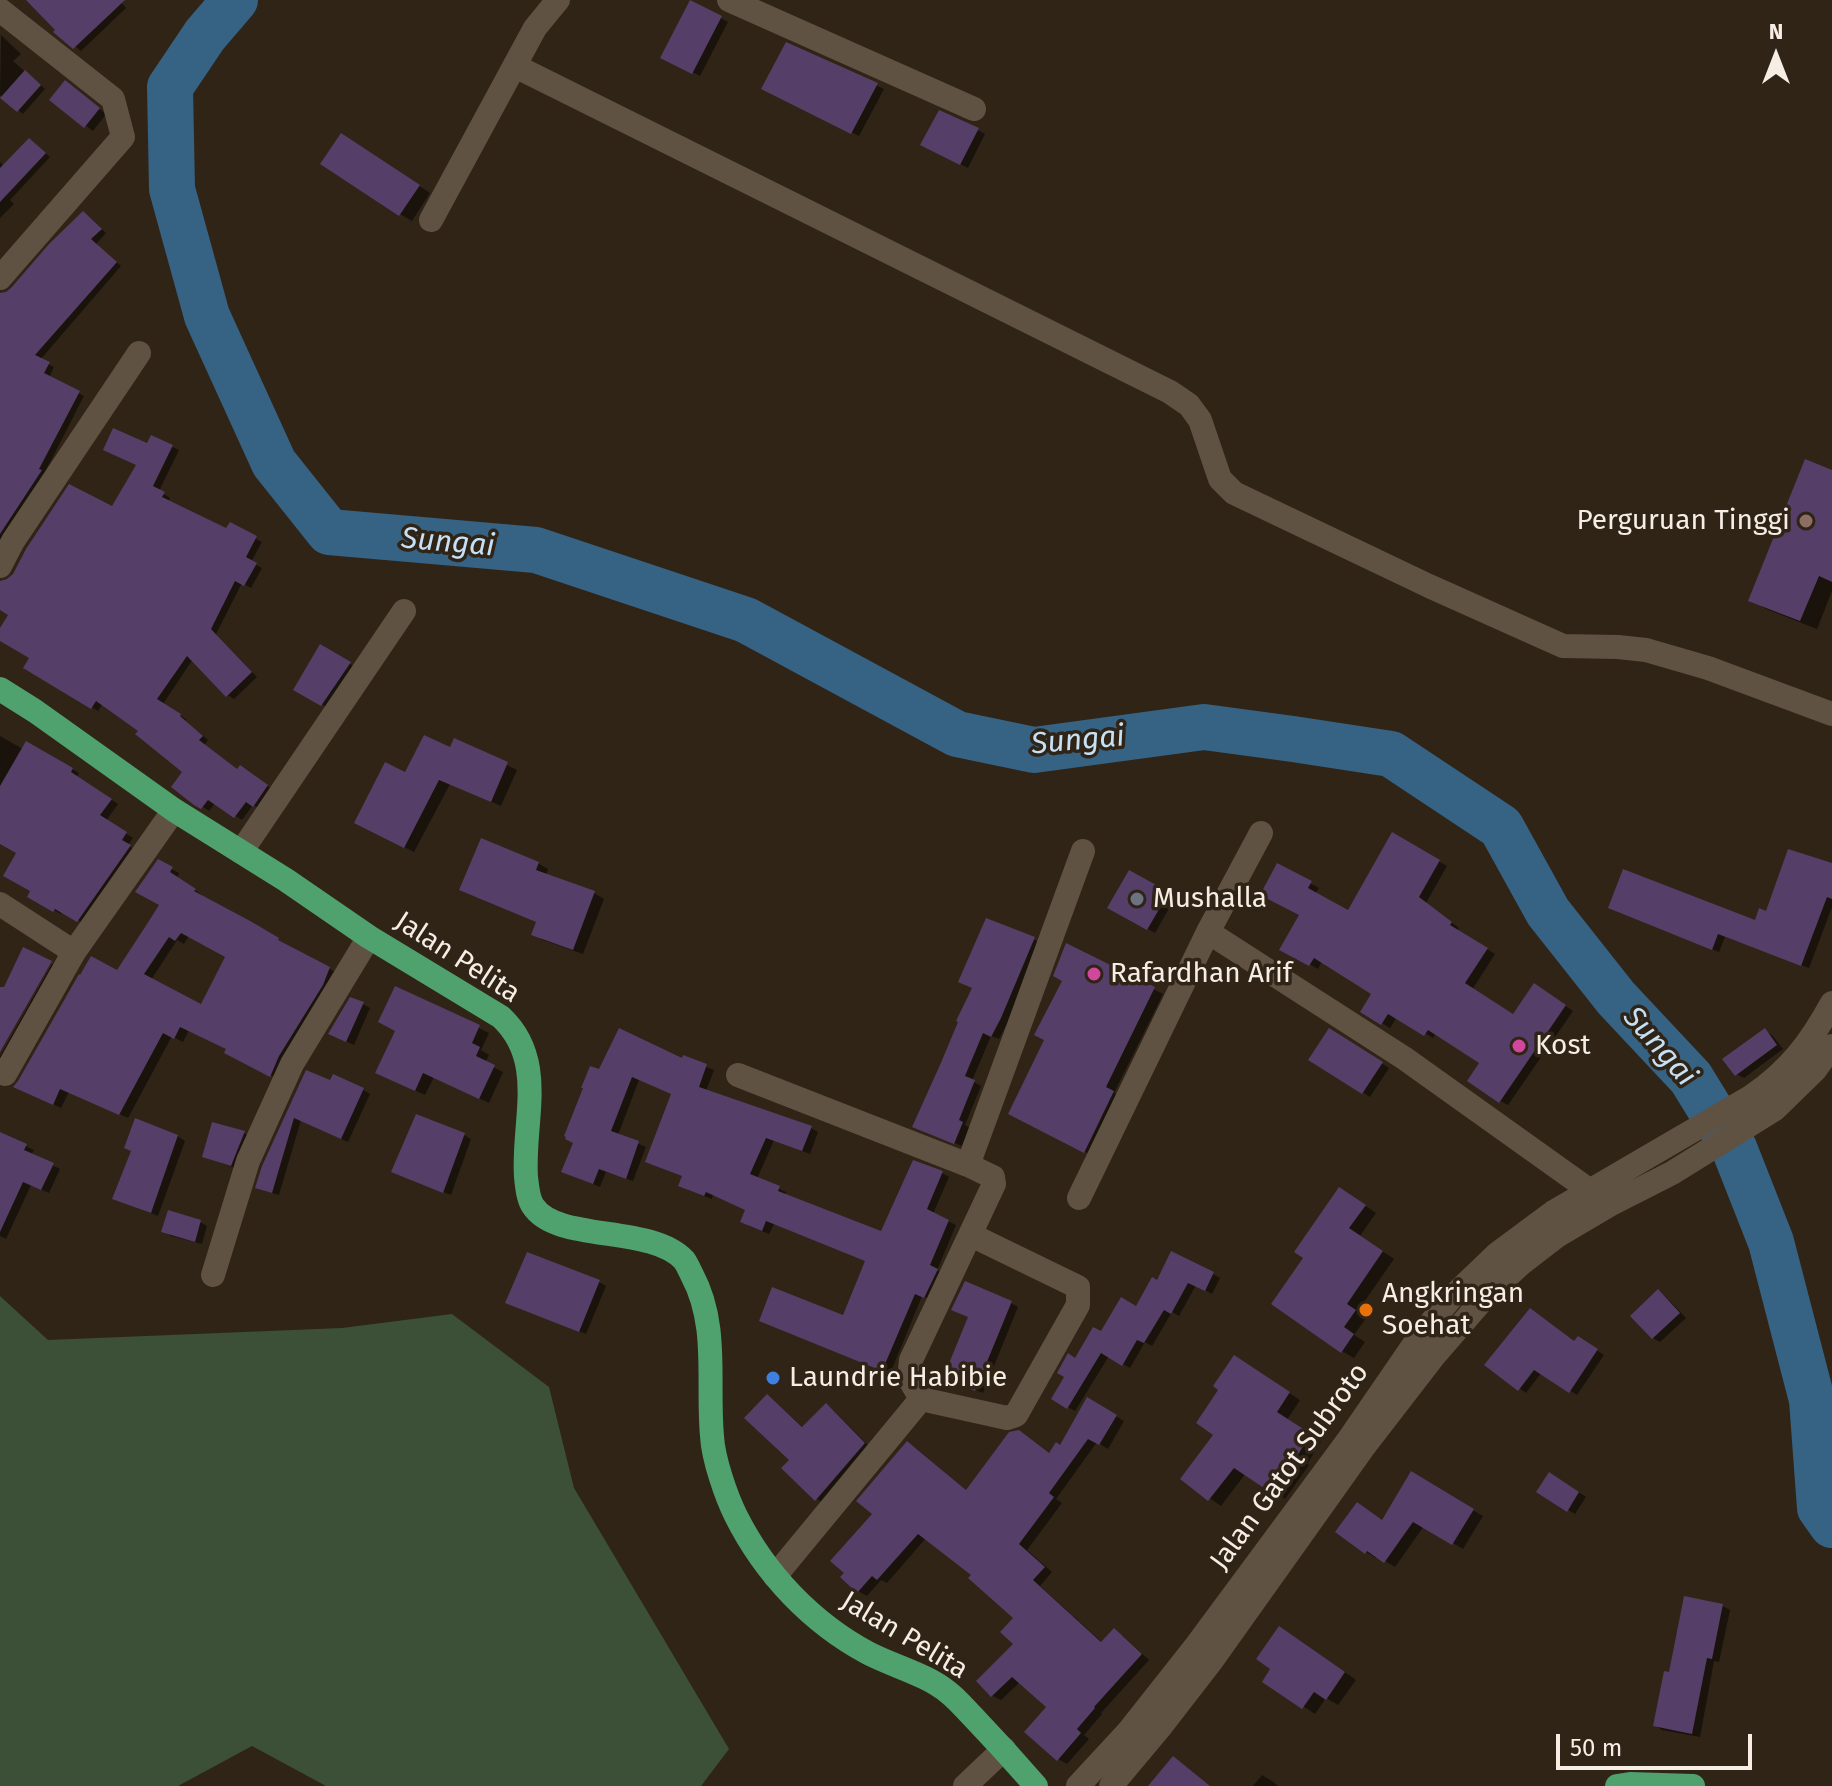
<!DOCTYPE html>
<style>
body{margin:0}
#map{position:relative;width:1832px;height:1786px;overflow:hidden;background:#302417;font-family:"Fira Sans",sans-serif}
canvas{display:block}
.north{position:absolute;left:1736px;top:16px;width:80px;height:80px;-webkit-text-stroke:6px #302417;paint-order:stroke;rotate:0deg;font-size:22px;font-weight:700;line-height:32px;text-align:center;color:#f6eee5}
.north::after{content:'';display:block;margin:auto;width:28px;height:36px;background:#f6eee5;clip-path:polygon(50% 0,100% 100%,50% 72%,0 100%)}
.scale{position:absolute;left:1556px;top:1734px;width:196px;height:36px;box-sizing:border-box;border:4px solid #f6eee5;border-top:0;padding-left:10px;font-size:24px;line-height:28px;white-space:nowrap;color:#f6eee5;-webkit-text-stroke:6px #302417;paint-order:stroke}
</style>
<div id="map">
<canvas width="1832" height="1786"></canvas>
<div class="north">N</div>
<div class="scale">50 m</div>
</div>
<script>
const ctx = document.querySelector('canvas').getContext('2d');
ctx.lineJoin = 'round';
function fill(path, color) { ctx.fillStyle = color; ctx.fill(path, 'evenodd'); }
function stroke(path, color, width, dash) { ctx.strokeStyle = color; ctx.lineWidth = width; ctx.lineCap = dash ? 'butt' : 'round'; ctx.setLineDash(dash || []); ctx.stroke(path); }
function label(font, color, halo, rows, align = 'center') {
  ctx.font = font + ' "Fira Sans",sans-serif'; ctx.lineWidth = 7; ctx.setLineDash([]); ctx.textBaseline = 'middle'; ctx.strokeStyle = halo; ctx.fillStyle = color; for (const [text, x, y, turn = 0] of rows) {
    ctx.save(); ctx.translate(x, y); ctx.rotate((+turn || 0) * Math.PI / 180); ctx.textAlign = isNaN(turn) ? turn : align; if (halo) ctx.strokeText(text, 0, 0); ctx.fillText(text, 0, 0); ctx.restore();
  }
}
fill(new Path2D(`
 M0,1296L48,1340L342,1328L452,1314L549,1387L574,1488L729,1749L701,1786H326L252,1746L178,1786H0Z`), '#3b5036');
fill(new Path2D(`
 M29,0H119L126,8L81,51L57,30Z
 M691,3L728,22L700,76L663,57Z
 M1,35L21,54L13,61L45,89L23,114L0,95Z
 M787,44L884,89L859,136L771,92Z
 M72,87L106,114L93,131L52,100Z
 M978,130L985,134L968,168L923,145Z
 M30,140L50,157L10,200L14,204L0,218V162L4,166Z
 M353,142L430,193L412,221L400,214Z
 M84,214L106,233L96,244L121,266L40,360L54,367L49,378L84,396L44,474L0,548V308Z
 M152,437L179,450L159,491L170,498L168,502L227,530L230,525L262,542L251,562L262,568L251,588L242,583L216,634L257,677L234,699L227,695L193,659L163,704L187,720L185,721L208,740L204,745L238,771H247L273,790L261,809L253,805L242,820L215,803L209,811L173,787L185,772L141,730L103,703L98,711L26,667L32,657L0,638V632L113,509Z
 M1832,472V591L1817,629L1766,609L1751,600Z
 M321,647L357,668L330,709L296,689Z
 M0,736L23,749L26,743L79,773L77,777L118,804L106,821L133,838L128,845L137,851L85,924L63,911L61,914L30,896L33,891L18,852L0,842Z
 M455,740L517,770L501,806L450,784L414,852L366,828L406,775L451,750Z
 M1393,835L1447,866L1426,903L1459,928L1457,931L1495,954L1472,990L1514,1016L1542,990L1573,1011L1508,1105L1500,1101L1482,1062L1436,1033L1433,1038L1397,1017L1390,1028L1363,1011L1374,993L1322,961L1318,969L1282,949L1301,915L1278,866L1319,888L1315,894L1349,912Z
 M482,840L539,864L548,869L546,876L594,893L604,899L583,954L543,940L533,934L538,923Z
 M158,862L179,873L177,878L202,895L200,897L337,973L278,1079L227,1052L228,1049L189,1030L183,1042L172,1036L128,1118L69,1092L61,1108L23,1090L117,973L162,904ZM189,936L227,956L202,1006L151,980L177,940L184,944Z
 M1832,866V907L1809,968L1725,937L1719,952L1618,912L1756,923Z
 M1130,873L1175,898L1155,933L1110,908Z
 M987,921L1042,943L1008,1022L999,1039L991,1036L972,1081L981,1086L965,1125L970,1128L962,1146L921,1130L974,988Z
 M1067,946L1163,994L1114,1093L1122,1098L1093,1156L1011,1113L1046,1040L1064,981Z
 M52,964L58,967L0,1069V1056Z
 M396,988L489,1033L481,1050L489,1055L485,1063L503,1072L489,1103L434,1077L425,1095L388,1078L398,1031Z
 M363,1004L370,1008L354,1045L337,1037Z
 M1330,1030L1389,1068L1370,1097L1311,1059Z
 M1765,1031L1772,1035L1783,1049L1744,1078L1736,1074Z
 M684,1058L714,1070L706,1091L811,1128L818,1132L810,1154L774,1140L757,1179L786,1192L785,1195L882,1234L942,1173L949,1177L933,1214L956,1225L937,1270L944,1274L932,1300L922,1296L890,1374L768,1324L844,1318L867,1261L774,1224L769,1234L749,1226L747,1209L713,1194L712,1199L688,1190L684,1176L673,1094L639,1080L618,1135L646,1147L633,1181L606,1172L600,1187L571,1175L600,1072L683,1061Z
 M307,1073L332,1083L363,1090L370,1094L348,1142L301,1120L279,1195L265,1191L258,1187Z
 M214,1124L244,1133L251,1137L238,1169L212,1160L204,1156Z
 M0,1135L26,1146L34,1150L31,1155L60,1169L49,1193L31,1185L6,1239L0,1236Z
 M464,1135L471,1139L451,1195L401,1175Z
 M177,1136L185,1141L158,1216L115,1199Z
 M1351,1196L1376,1213L1360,1236L1394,1259L1357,1312L1366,1318L1354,1335L1365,1342L1354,1358L1342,1351L1306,1257Z
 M200,1222L207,1226L202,1244L171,1236L163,1231Z
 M1213,1274L1220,1278L1212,1294L1196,1285L1179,1316L1172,1312L1152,1346L1145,1342L1130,1368L1109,1356L1075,1411L1053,1399L1076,1360L1102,1334L1137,1309L1158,1283Z
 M599,1282L606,1286L586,1334L515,1306Z
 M1658,1292L1665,1296L1686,1318L1660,1342L1653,1338Z
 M1011,1303L1018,1307L983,1393L953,1381Z
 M1578,1338L1604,1355L1577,1395L1542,1372L1526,1393L1487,1365L1575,1343Z
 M1245,1364L1300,1400L1287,1420L1321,1442L1307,1464L1309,1465L1285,1499L1246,1473L1221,1506L1182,1479L1216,1434Z
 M767,1397L774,1401L804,1428L826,1406L833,1410L871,1448L824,1503L817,1499L784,1468L792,1459Z
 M1088,1400L1124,1421L1108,1449L1097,1442L1056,1499L1062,1503L1027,1550L1052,1572L1040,1586L1103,1643L1114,1631L1123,1636L1149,1660L1101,1713L1102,1714L1084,1735L1089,1739L1067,1764L1058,1759L1049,1707L1020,1682L1001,1700L993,1696L979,1681L1016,1644V1617L974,1575L926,1538L887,1583L881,1580L867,1596L858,1591L874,1514L908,1443L916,1448L967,1491L1050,1454L1061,1447Z
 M1411,1474L1483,1516L1463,1549L1424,1526L1395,1567L1377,1556L1376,1558L1366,1552L1338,1531L1383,1522Z
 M1550,1474L1586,1497L1575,1514L1538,1492Z
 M1723,1606L1730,1610L1719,1662L1714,1661L1700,1737L1662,1730L1655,1725L1670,1675Z
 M1291,1635L1356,1680L1338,1705L1326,1698L1315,1714L1265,1681Z
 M1262,1775L1272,1781L1278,1786H1253Z`), '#0007');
stroke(new Path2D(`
 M235,0L205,35L170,87L172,189L207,316L274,463L329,532L536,550L746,620L957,734L1034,750L1204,727L1293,739L1391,754L1501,827L1548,912L1616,998L1691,1078L1734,1148L1771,1242L1812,1400L1820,1508L1832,1525`), '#366283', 46);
fill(new Path2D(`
 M26,0H125L73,49L53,32L55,30Z
 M690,0L722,16L692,74L660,58Z
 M786,42L878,83L851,134L761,89Z
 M25,70L41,85L17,112L0,98Z
 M65,80L100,108L84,128L49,100Z
 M939,110L979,128L960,165L920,145Z
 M341,133L420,185L399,216L320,164Z
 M29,138L46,153L0,202V168Z
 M83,211L102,229L91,239L117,262L35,355L50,362L44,373L80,391L39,469L42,470L0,534V293L6,292L11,288L49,244Z
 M113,428L147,443L151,435L173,445L153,486L165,492L162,497L226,528L230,522L257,536L246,557L257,563L244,586L235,581L211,629L252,672L226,697L187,656L157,699L181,714L180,716L203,736L199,740L237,769L240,765L268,785L253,807L246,802L234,818L208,800L201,809L194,805L171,787L182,772L135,734L138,731L96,701L91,709L23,668L29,658L0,641V628L8,615L0,610V581L7,579L13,574L26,549L69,484L112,506L136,465L103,450Z
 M1805,459L1832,470V582L1819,576L1800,621L1748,601Z
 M320,644L351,662L321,706L293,690Z
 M424,735L450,747L454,738L508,762L491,802L439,780L404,848L354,823L385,762L405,772Z
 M26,741L73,768L71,772L112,799L100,815L127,832L122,840L131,845L77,922L55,909L53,912L27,897L30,891L3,876L16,853L0,844V786Z
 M1392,832L1440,860L1419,897L1452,922L1450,925L1488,948L1465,983L1513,1014L1534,983L1566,1005L1499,1103L1467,1081L1479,1063L1428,1030L1424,1036L1388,1014L1381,1025L1360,1012L1371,994L1314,958L1309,966L1279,950L1299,915L1260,895L1277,863L1312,881L1308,888L1348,910Z
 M481,838L539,862L536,870L595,891L573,950L531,935L536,922L459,890Z
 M1788,849L1832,863V899L1827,897L1801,966L1718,934L1712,950L1608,908L1623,869L1755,920L1759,908L1766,911Z
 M158,859L173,867L170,872L196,889L194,891L252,922L279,938L278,940L330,967L323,985L279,1056L270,1077L224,1053L226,1049L180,1027L174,1039L163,1033L119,1115L60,1089L53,1105L13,1087L18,1081L79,974L80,975L91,956L117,970L147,924L159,905L135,892ZM181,933L225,957L201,1004L144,974L169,937L175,941Z
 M1129,870L1169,892L1147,930L1107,908Z
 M986,918L1035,937L1001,1018L991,1037L983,1033L965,1076L975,1080L959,1120L963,1122L954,1144L912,1127L940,1065L958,1022L956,1021L972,988L958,982Z
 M1066,943L1155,987L1106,1087L1114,1091L1084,1153L1008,1114L1044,1040L1034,1035L1062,981L1053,976Z
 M23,947L52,961L0,1052V987H4Z
 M395,986L480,1025L472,1043L480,1047L476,1056L495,1065L479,1099L423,1073L415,1091L375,1073L395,1031L378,1022Z
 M350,997L364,1002L346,1042L328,1034Z
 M619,1028L682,1058L683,1055L707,1064L699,1087L812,1126L802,1151L766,1138L750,1174L780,1186L778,1191L881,1231L913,1160L943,1171L927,1209L949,1220L930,1265L938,1269L924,1298L915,1294L882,1371L759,1321L772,1287L843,1315L865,1261L766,1221L762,1231L740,1222L745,1210L706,1192L704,1196L678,1186L682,1176L645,1162L671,1094L632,1077L611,1131L639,1141L626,1179L599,1169L593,1184L561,1172L573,1143L565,1139L566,1137L564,1136L583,1088H581L590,1066L599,1069Z
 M1329,1028L1383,1062L1362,1094L1308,1060Z
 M1765,1028L1777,1045L1735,1076L1722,1059Z
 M306,1070L330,1080L333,1074L364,1088L341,1139L294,1118L272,1193L255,1188L262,1166Z
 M416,1114L465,1133L443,1193L391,1172Z
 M135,1118L178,1135L151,1213L112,1199L131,1151L124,1148Z
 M212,1122L245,1131L231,1166L202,1157Z
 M0,1132L27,1144L24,1150L54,1163L41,1190L23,1182L0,1232Z
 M1339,1187L1366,1205L1349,1228L1383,1251L1347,1304L1356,1310L1344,1327L1354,1334L1341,1353L1271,1304L1303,1258L1294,1252Z
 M168,1210L201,1220L195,1242L161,1232Z
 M1171,1251L1214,1272L1205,1291L1188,1283L1171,1314L1164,1310L1144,1343L1137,1340L1122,1366L1101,1353L1067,1409L1051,1399L1064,1377L1057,1373L1068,1353L1075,1358L1093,1327L1101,1331L1121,1297L1136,1306L1152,1277L1157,1280Z
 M527,1252L600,1280L579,1332L505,1303Z
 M965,1281L1012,1301L975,1391L943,1378L968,1317L951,1310Z
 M1658,1289L1680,1313L1652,1339L1630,1316Z
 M1530,1308L1574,1341L1578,1336L1598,1349L1569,1393L1534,1370L1518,1391L1484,1365Z
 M1234,1355L1290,1392L1277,1412L1311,1434L1297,1456L1299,1457L1273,1494L1234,1468L1208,1501L1180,1479L1213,1435L1196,1423L1218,1390L1213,1386Z
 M767,1394L802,1427L826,1403L865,1443L815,1501L781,1468L789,1460L744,1418Z
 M1087,1397L1117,1415L1099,1445L1088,1439L1049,1493L1054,1497L1019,1544L1045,1567L1033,1580L1101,1642L1114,1628L1142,1654L1094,1707L1095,1708L1077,1729L1081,1733L1057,1761L1024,1732L1046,1707L1012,1677L991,1697L976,1681L1013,1644L1000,1632L1013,1618L968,1578L971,1575L918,1534L877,1580L872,1576L857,1593L840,1577L844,1573L830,1561L872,1514L856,1501L907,1441L966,1490L1009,1432L1019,1430L1049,1453L1056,1442L1060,1445Z
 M1411,1471L1474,1509L1452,1545L1413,1522L1384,1563L1367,1551L1365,1554L1335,1532L1357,1502L1382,1520Z
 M1549,1472L1579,1492L1567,1512L1536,1492Z
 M1684,1596L1723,1604L1712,1659L1707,1658L1692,1734L1653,1726L1664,1671L1669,1672Z
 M1279,1626L1345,1672L1326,1700L1314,1692L1302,1709L1262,1682L1270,1669L1256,1659Z
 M1173,1756L1210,1786H1148Z`), '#553e68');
stroke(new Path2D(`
 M729,0L974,109
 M0,10L113,99L123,137L0,278
 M515,66L1170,392L1189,405L1200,420L1220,479L1234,493L1429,586L1563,646L1618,647L1646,650L1708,668L1832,714
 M431,220L535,28L558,0
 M0,566L13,541L139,353
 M241,852L404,611
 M0,904L74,952L5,1074
 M1208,932L1404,1058L1589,1190
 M74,952L174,810
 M738,1075L968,1165L993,1177L994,1184L911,1360L909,1378L921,1399L775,1576
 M968,1165L1083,851
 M1079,1198L1208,932L1261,833
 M213,1275L248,1161L292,1064L369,937
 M921,1399L1007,1418L1016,1415L1078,1305V1287L971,1235
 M965,1786L1004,1749`), '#605243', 24);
stroke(new Path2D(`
 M1078,1786L1128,1732L1196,1646L1347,1442L1417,1340L1450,1299L1497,1254L1555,1211L1752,1096C1790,1070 1810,1043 1832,1003
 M1111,1786L1162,1725L1210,1663L1363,1448L1434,1356L1486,1296L1522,1263L1557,1236L1613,1203L1672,1173L1775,1109L1815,1070L1832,1046`), '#605243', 24);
stroke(new Path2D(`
 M0,689L35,711L174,810L286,880L369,937L501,1017C548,1061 522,1122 526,1177C527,1186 528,1199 533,1206C557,1243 650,1224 684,1260C687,1264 690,1271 692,1275C719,1325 707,1382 712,1436C713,1458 726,1496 736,1516C765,1574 812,1623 868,1653C895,1667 926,1674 949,1693C959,1701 966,1710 975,1719C996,1741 1016,1763 1036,1786
 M1617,1786L1630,1784L1693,1786`), '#4fa16e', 24);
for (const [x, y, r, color] of [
 [1806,521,8,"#8d6e63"],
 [1137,899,8,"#6b7280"],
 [1094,974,8,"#d1479c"],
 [1519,1046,8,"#d1479c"],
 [1366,1310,8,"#e8710a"],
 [773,1378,8,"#3f7fe0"]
]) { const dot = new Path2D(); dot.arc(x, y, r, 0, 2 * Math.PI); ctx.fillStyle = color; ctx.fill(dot); stroke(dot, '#302417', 3); }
label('28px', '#f6eee5', '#302417', [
 ["Perguruan Tinggi",1790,521,"right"],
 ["Mushalla",1153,899],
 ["Rafardhan Arif",1110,974],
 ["Kost",1535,1046],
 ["Angkringan",1382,1294],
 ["Soehat",1382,1326],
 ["Laundrie Habibie",789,1378]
], 'left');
label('28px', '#f6eee5', '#302417', [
 ["Jalan Pelita",457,958,33],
 ["Jalan Gatot Subroto",1290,1467,-54],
 ["Jalan Pelita",904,1636,31]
]);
label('italic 30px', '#c6e0f6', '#302417', [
 ["Sungai",448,543,5],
 ["Sungai",1078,741,-5],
 ["Sungai",1659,1047,49]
]);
</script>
